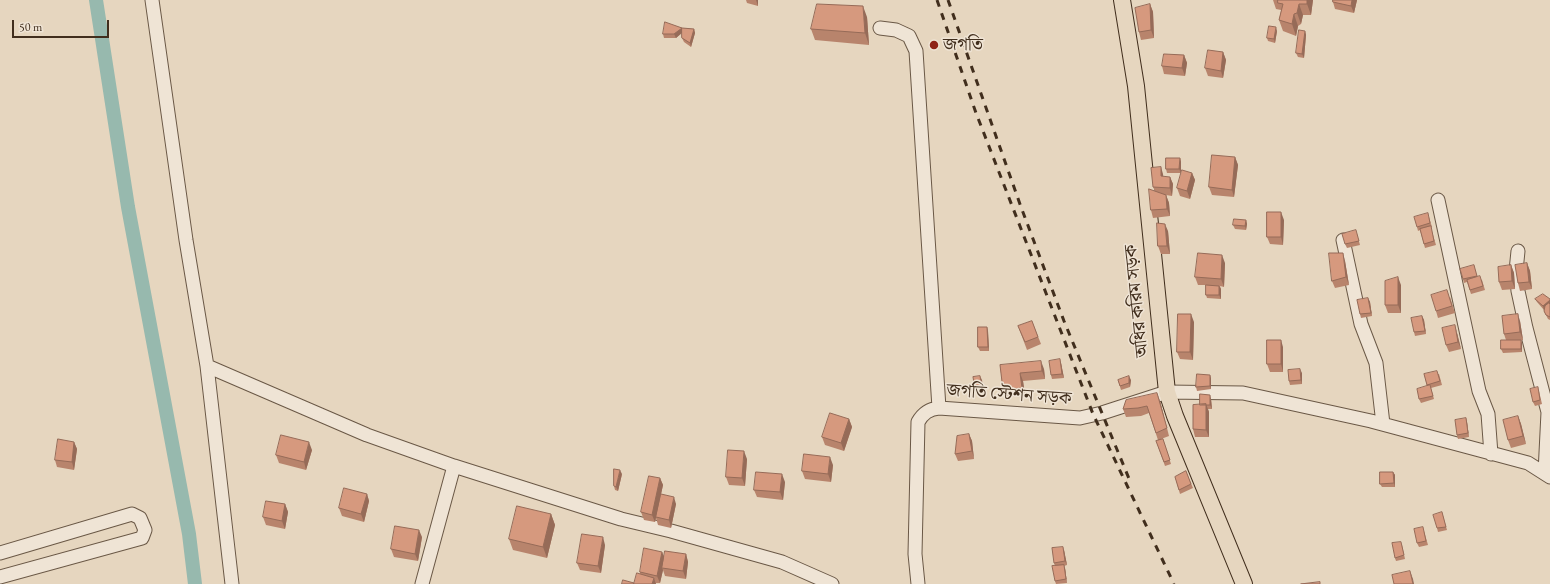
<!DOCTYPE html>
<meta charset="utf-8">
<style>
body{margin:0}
#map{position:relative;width:1550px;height:584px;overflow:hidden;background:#e6d6bf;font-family:"EB Garamond",serif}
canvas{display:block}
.scale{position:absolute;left:12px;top:20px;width:97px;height:18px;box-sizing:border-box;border:2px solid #412e1d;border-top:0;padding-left:5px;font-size:12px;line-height:14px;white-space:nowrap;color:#412e1d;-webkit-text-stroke:3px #efe4d5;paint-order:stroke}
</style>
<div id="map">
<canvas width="1550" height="584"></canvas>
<div class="scale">50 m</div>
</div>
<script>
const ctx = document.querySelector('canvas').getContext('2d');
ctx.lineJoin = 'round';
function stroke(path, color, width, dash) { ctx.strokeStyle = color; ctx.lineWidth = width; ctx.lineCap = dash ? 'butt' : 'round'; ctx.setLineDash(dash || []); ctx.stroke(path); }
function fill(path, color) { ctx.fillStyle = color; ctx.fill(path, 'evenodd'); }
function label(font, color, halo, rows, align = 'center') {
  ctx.font = font + ' "EB Garamond","Noto Serif Bengali",serif'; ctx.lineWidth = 3; ctx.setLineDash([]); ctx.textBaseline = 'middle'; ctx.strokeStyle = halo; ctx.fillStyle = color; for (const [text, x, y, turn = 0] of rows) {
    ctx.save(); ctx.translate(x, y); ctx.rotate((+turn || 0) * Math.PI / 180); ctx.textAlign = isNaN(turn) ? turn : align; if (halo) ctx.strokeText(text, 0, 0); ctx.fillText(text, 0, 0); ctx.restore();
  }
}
stroke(new Path2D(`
 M96,0L128,207L189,534L195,584`), '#97b9ae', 14);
const minor = new Path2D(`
 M152,0L186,240L207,366L232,584
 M880,28L896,30L909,36L916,51L939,408
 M1438,200L1479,391L1488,414L1491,454
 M1343,240L1361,324L1376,363L1383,424
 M1518,251L1516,271L1518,291L1526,328L1548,412L1545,473
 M207,366L367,435L454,466L621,519L671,531L782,562L832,584
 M0,553L132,514L140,518L145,530L142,538L0,577
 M422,584L454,466
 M918,584L915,554L918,422C923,413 929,409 939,408L1080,418L1102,413L1167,392L1243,393L1371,421L1528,463L1550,477`);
const major = new Path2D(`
 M1122,0L1136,86L1167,392L1175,416L1244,584`);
stroke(minor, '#6a5846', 15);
stroke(major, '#412e1d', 18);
stroke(minor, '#efe4d5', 13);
stroke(major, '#e6d6bf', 16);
stroke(new Path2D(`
 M937,0L976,113L1093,414L1174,584
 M948,0L1021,207L1064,321L1130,481`), '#412e1d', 3, [7, 7]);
fill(new Path2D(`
 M746,0H758V6L747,3Z
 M1273,0H1313L1311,15H1303L1301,24L1298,26L1296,36L1283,31L1279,20L1281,11V10L1276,9Z
 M1357,0L1354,13L1335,9L1333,2Z
 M1150,4L1153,12L1154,38L1141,40L1139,32Z
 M867,17L869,45L815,40L811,29Z
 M682,28L694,29L695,33L691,47L684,42L682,38V33L676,38H664L663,34Z
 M1277,31L1275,43L1268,41L1267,38Z
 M1305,31L1306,35L1304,58L1298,57L1296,53Z
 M1223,52L1226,60L1223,78L1208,76L1205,68Z
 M1184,55L1187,63L1185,76L1164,74L1162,66Z
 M1235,157L1238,165L1234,197L1212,195L1209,187Z
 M1180,158L1181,162V173H1167L1166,169Z
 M1192,173L1195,180L1190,199L1180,196L1177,188Z
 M1163,174V177H1170L1173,184L1172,196L1166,195L1169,203L1170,216L1153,218L1151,210L1155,191L1153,187Z
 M1429,217L1432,227L1431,228L1436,245L1425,248L1420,230L1418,231L1417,227Z
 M1246,220L1247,224L1246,230L1235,229L1233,225Z
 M1284,220L1283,245L1270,244L1267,237Z
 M1168,231L1170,254H1161L1158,246Z
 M1357,234L1360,245L1347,248L1345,244Z
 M1345,261L1349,285L1335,288L1332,281Z
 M1225,263L1224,287L1220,286L1221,289V299L1207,298L1206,295L1207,285H1198L1195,277Z
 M1527,263L1530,271L1532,289L1520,291L1518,283Z
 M1474,265L1477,277L1482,280L1485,290L1471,294L1467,282L1464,283L1463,279Z
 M1511,265L1514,273L1515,289L1502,290L1499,282Z
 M1401,285V313H1388L1385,305Z
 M1450,297L1455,313L1438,318L1436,311Z
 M1368,298L1370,302L1372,316L1361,318L1360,314Z
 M1535,299H1550V320L1548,319L1544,311V310L1537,302Z
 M1422,316L1424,320L1426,334L1415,336L1414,332Z
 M1032,321L1041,344L1027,350L1018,326Z
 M1520,321L1523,340H1519H1521L1522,344V352L1503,353L1501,349L1506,340L1504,334Z
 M1194,322L1193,360L1180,359L1177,352Z
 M987,327L988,331L989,351H980L978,347Z
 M1457,333L1461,349L1449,352L1446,345Z
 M1283,347V372H1270L1267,364Z
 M1061,363L1064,378L1052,379L1051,375Z
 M1000,365L1044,369L1045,379L1023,381L1025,395L1005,397L1003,390Z
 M1302,373V384L1290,385L1289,381Z
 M1424,374H1439L1442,385L1431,388L1434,399L1421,403L1419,399L1427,386Z
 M1210,375L1211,379V389L1197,391L1196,387Z
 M982,380L983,392L976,393L975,389Z
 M1118,380H1131L1130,387L1121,390Z
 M1539,391L1542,404L1535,406L1533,402Z
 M1211,399L1212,409H1208L1209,412V437H1195L1193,429L1200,405Z
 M1160,401L1169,436L1161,439H1163L1171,464L1165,466L1156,441L1158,440L1149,413L1141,416L1126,417L1123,409Z
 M1518,416L1521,424L1526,444L1511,448L1508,440Z
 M1466,418L1467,422L1469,437L1458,439L1457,435Z
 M849,419L852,427L844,451L825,445L822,437Z
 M969,434L972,441L974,459L958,461L955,454Z
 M74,442L77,449L74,470L57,467L55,460Z
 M312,450L306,470L279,463L276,455Z
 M747,459L745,486L729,485L726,477Z
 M833,465L831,482L805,479L802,471Z
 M1186,471L1193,488L1180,494L1175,477Z
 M1393,472L1395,475V487H1382L1380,484Z
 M622,474L618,491L615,490L614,486Z
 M660,478L663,485L661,494L676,504L671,528L658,525L656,518L655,522L644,520L641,512Z
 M785,482L783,500L757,497L754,490Z
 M367,494L369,501L364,522L342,516L339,508Z
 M285,504L288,512L285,529L266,525L263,517Z
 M1442,512L1447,530L1438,532L1437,528Z
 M551,514L555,525L547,558L513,550L509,539Z
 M1424,531L1428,545L1419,547L1417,543Z
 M422,537L418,561L394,557L391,549Z
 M605,545L601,573L580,570L577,563Z
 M1402,545L1405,559L1396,561L1395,558Z
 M1064,550L1067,565L1064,566L1065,568L1067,583L1056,584L1055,581V566L1054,563Z
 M662,552L664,557L686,554L688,562L686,579L665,576L663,570L660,583H656V584H634L640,574V572Z`), '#b8846c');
fill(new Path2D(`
 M756,0H758V6Z
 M1307,0H1313L1311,15L1307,4Z
 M1352,0H1357L1354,13L1351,6Z
 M1150,4L1153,12L1154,38L1151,30Z
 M1299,4L1303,15L1301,24L1297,13Z
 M863,6L867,17L869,45L865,33Z
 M1294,14L1298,26L1296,36L1292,24Z
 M1276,27L1277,31L1275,43L1274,39Z
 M682,28L684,31L676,38L674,34Z
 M694,29L695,33L691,47L690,43Z
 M1305,31L1306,35L1304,58L1302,54Z
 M1223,52L1226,60L1223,78L1221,71Z
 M1184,55L1187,63L1185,76L1182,68Z
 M1235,157L1238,165L1234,197L1232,190Z
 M1180,158L1181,162V173L1179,169Z
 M1161,167L1163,174L1164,184L1161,176Z
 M1192,173L1195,180L1190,199L1187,191Z
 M1170,177L1173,184L1172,196L1170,188Z
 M1166,195L1169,203L1170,216L1167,209Z
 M1281,212L1284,220L1283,245L1281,237Z
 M1246,220L1247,224L1246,230L1245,226Z
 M1165,224L1168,231L1170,254L1167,246Z
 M1343,253L1345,261L1349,285L1346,277Z
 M1222,255L1225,263L1224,287L1221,279Z
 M1527,263L1530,271L1532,289L1529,282Z
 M1511,265L1514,273L1515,289L1512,281Z
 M1398,277L1401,285V313L1398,305Z
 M1219,286L1221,289V299L1219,295Z
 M1368,298L1370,302L1372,316L1371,313Z
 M1550,300V305L1544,310L1543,306Z
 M1191,314L1194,322L1193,360L1190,352Z
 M1518,314L1520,321L1523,340L1520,332Z
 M1422,316L1424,320L1426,334L1425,331Z
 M1455,325L1461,349L1458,342Z
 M987,327L988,331L989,351L988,347Z
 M1281,340L1283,347V372L1281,364Z
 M1521,340L1522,344V352L1521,349Z
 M1060,359L1061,363L1064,378L1062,374Z
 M1041,361L1044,369L1045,379L1042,371Z
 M1300,369L1302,373V384L1301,380Z
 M1020,373L1023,381L1025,395L1022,388Z
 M1210,375L1211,379V389L1210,386Z
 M980,376L982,380L983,392L982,388Z
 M1129,376L1131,380L1130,387L1129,383Z
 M1157,393L1160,401L1169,436L1167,428Z
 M1210,395L1211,399L1212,409L1210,405Z
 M1206,404L1209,412V437L1206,430Z
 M1518,416L1521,424L1526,444L1523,436Z
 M1466,418L1467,422L1469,437L1468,433Z
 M849,419L852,427L844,451L841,443Z
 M969,434L972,441L974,459L972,451Z
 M74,442L77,449L74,470L72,462Z
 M309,442L312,450L306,470L304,462Z
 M744,451L747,459L745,486L742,478Z
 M830,457L833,465L831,482L828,474Z
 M620,470L622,474L618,491L616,487Z
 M1393,472L1395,475V487L1394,483Z
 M782,474L785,482L783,500L780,492Z
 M660,478L663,485L655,522L652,515Z
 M367,494L369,501L364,522L361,514Z
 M674,497L676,504L671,528L669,520Z
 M285,504L288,512L285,529L282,521Z
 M551,514L555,525L547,558L543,547Z
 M419,530L422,537L418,561L415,554Z
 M603,537L605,545L601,573L598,566Z
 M1063,547L1064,550L1067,565L1065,561Z
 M662,552L665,559L662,568L663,570L660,583L657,576Z
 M686,554L688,562L686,579L683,571Z
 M1064,565L1065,568L1067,583L1066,579Z
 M1410,571L1413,579L1414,584H1413Z
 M654,578L656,584H652Z`), '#966b58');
const building = new Path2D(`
 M1278,0H1307V4H1299L1297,13L1294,14L1292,24L1279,20L1283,4L1278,3Z
 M1333,0H1352L1351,6L1333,2Z
 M817,4L863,6L865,33L811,29Z
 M1150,4L1151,30L1139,32L1135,8Z
 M665,22L682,28L674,34H663Z
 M1269,26L1276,27L1274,39L1267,38Z
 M682,28L694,29L690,43L682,38Z
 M1299,30L1305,31L1302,54L1296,53Z
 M1208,50L1223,52L1221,71L1205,68Z
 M1164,54L1184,55L1182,68L1162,66Z
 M1212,155L1235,157L1232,190L1209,187Z
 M1166,158H1180L1179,169H1166Z
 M1161,167V176L1170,177V188L1153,187L1151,168Z
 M1182,170L1192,173L1187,191L1177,188Z
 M1149,189L1166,195L1167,209L1151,210Z
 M1267,212H1281V237H1267Z
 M1428,213L1430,223L1417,227L1414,217Z
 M1234,219L1246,220L1245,226L1233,225Z
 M1157,223L1165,224L1167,246H1158Z
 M1431,226L1434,241L1424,244L1420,229Z
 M1356,230L1359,241L1345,244L1342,234Z
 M1198,253L1222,255L1221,279L1195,277Z
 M1329,253H1343L1346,277L1332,281Z
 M1527,263L1529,282L1518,283L1515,265Z
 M1474,265L1477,276L1463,279L1460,269Z
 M1511,265L1512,281L1499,282L1498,267Z
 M1480,276L1483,286L1470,290L1467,280Z
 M1398,277V305H1385V281Z
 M1206,285L1219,286V295H1206Z
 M1447,290L1452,306L1436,311L1431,295Z
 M1543,294L1550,299V300L1543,306L1535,299Z
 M1368,298L1371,313L1360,314L1357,300Z
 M1549,303L1550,304V317L1546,315L1544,311L1545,306Z
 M1178,314H1191L1190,352H1177Z
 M1518,314L1520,332L1504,334L1502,316Z
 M1422,316L1425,331L1414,332L1411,318Z
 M1032,321L1038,337L1025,342L1018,326Z
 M1455,325L1458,342L1446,345L1442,328Z
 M978,327H987L988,347H978Z
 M1267,340H1281V364H1267Z
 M1501,340H1521V349H1501Z
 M1060,359L1062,374L1051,375L1049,361Z
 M1041,361L1042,371L1020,373L1022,388L1003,390L1000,365Z
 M1300,369L1301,380L1289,381L1288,370Z
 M1437,371L1440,381L1427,385L1424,374Z
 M1197,374L1210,375V386L1196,387Z
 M980,376L982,388L975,389L973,377Z
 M1129,376V383L1120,386L1118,380Z
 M1430,385L1433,396L1419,399L1417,389Z
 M1538,387L1540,400L1533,402L1530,389Z
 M1157,393L1167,428L1156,433L1147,406L1138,408L1123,409L1126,400Z
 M1200,394L1210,395V405H1200Z
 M1206,404V430L1193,429V405Z
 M830,413L849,419L841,443L822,437Z
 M1518,416L1523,436L1508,440L1503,420Z
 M1466,418L1468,433L1457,435L1455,420Z
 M969,434L972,451L955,454L957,436Z
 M281,435L309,442L304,462L276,455Z
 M58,439L74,442L72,462L55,460Z
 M1163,439L1170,460L1164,462L1156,441Z
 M728,450L744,451L742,478L726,477Z
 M804,454L830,457L828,474L802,471Z
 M614,469L620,470L616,487L614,486Z
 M1186,471L1191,484L1179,490L1175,477Z
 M756,472L782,474L780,492L754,490Z
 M1380,472H1393L1394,483L1380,484Z
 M649,476L660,478L652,515L641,512Z
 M344,488L367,494L361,514L339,508Z
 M661,494L674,497L669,520L656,517Z
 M266,501L285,504L282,521L263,517Z
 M517,506L551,514L543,547L509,539Z
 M1442,512L1446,527L1437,528L1433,515Z
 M395,526L419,530L415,554L391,549Z
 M1423,527L1426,541L1417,543L1414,529Z
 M582,534L603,537L598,566L577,563Z
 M1401,542L1404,555L1395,558L1392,543Z
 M1063,547L1065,561L1054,563L1052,548Z
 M644,548L662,552L657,576L640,572Z
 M665,551L686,554L683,571L662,568Z
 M1064,565L1066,579L1055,581L1052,566Z
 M1410,571L1413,584H1394L1392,575Z
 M637,573L654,578L652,584H634Z
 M623,580L634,583L633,584H622Z
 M1320,582V584H1301Z`);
fill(building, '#d6997e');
stroke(building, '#966b58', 1);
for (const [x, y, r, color] of [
 [934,45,5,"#8f2418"]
]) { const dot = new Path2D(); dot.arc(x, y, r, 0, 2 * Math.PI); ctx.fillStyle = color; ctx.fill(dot); stroke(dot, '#efe4d5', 1.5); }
label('18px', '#412e1d', '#efe4d5', [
 ["জগতি",943,45]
], 'left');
label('18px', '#412e1d', '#efe4d5', [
 ["অধির করিম সড়ক",1137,301,-96],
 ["জগতি স্টেশন সড়ক",1009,395,4]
]);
</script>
